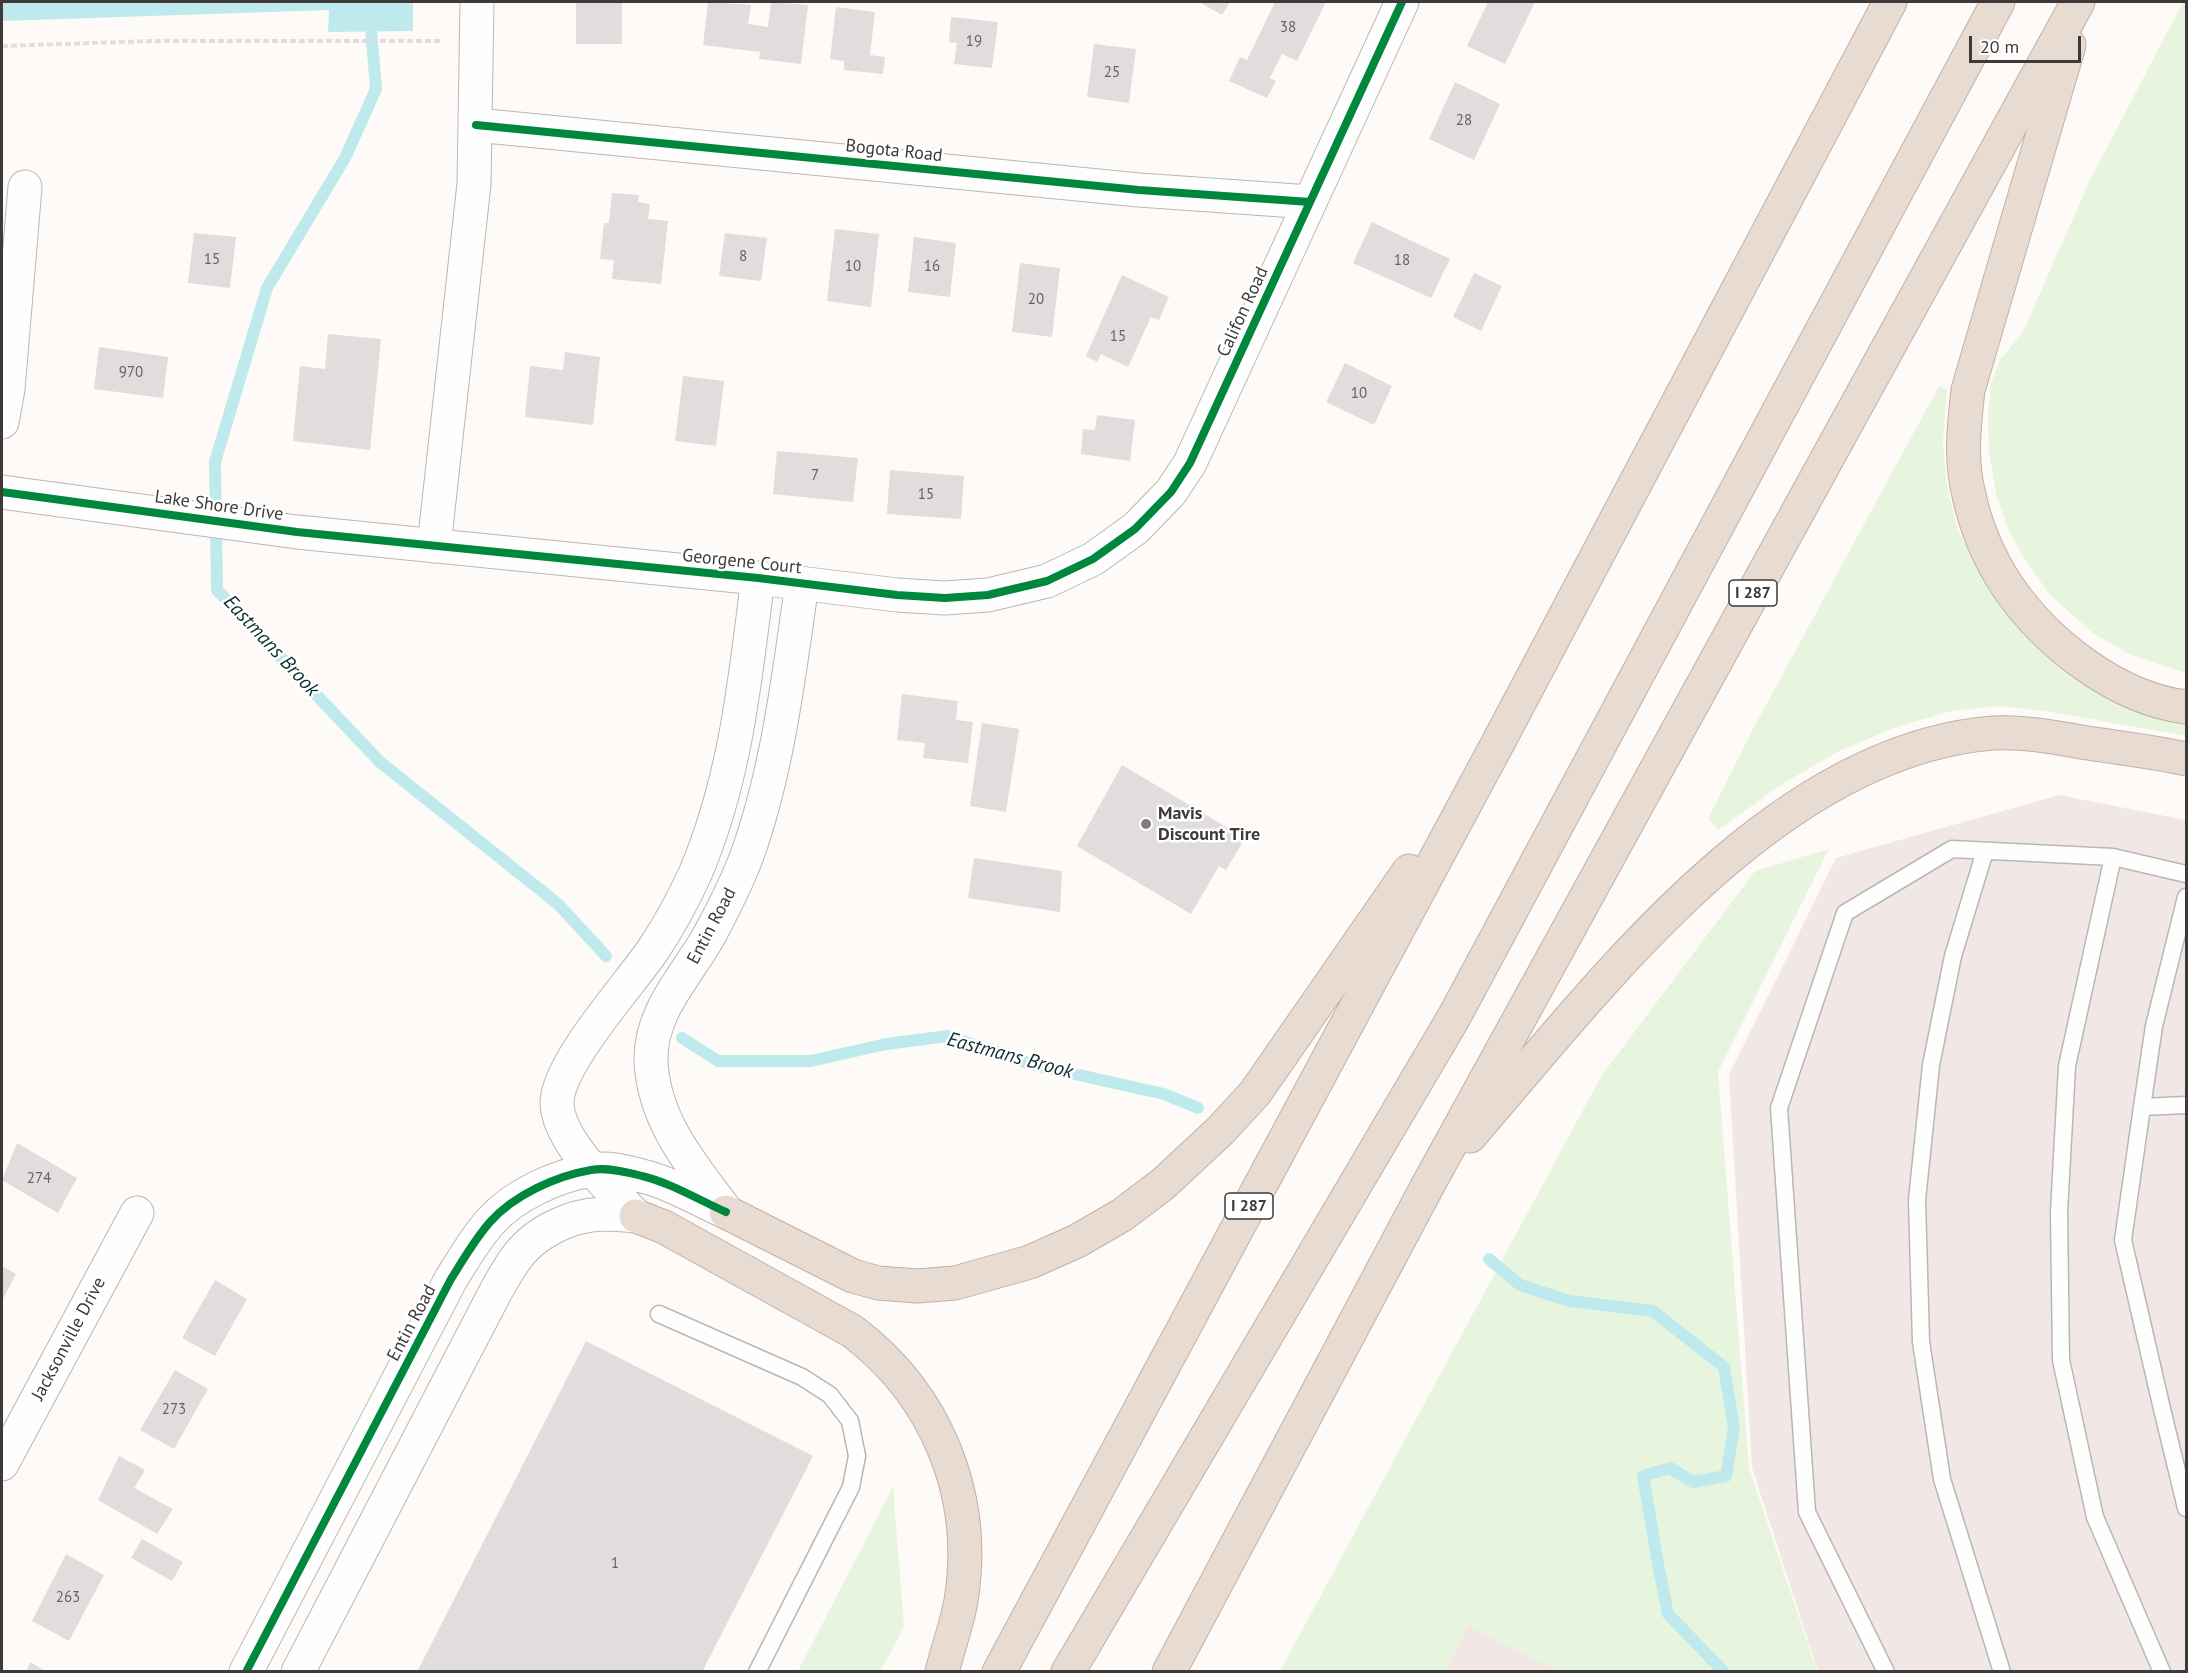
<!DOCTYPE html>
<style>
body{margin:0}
#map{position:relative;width:2188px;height:1673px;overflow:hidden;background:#fdfaf8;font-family:"PT Sans",sans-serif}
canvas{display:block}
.frame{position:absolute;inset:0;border:3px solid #3d3a39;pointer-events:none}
.scale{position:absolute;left:1969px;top:36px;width:112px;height:27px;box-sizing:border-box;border:3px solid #3d3a39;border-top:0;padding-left:8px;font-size:18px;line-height:21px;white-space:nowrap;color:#3d3a39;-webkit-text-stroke:4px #fff;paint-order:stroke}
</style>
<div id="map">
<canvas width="2188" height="1673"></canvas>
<div class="frame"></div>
<div class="scale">20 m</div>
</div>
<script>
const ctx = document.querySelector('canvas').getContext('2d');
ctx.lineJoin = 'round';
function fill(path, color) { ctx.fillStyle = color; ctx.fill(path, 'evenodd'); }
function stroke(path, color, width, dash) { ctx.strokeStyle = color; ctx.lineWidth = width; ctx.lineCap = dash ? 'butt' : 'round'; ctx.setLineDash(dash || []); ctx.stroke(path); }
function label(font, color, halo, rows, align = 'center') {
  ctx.font = font + ' "PT Sans",sans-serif'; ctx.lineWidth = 5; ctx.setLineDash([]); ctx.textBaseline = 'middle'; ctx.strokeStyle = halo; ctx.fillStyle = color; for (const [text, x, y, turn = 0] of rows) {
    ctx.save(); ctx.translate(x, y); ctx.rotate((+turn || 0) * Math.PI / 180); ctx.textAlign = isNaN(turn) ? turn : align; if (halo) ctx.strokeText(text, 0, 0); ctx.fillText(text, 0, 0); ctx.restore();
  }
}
fill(new Path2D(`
 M2059,795L2186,820V1671H1818L1752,1468L1729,1075L1836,858Z
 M1468,1625L1559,1671L1444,1672Z`), '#f1e8e5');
fill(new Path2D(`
 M2183,2H2186V673L2131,655L2093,633L2050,595L2024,558L2009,531L1996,494L1989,452L1988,415L1991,383L2000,360L2023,332L2089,182Z
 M1939,386L1947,389L1943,444L1947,485L1957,528L1986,583L2025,636L2090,686L2186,721V736L2051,712L2000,706L1952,711L1899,726L1841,750L1782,784L1718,830L1708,819L1753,729Z
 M1829,849L1718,1072L1749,1468L1817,1671H1559L1468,1625L1444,1671H1280L1602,1075L1755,871Z
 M893,1487L904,1627L881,1671H798Z`), '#e8f5de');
fill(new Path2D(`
 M2,2H413V31L328,32L329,10L2,21Z`), '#bfeaed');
stroke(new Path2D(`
 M371,30L376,89L345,158L267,288L215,462L217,590L380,762L558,904L606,956
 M682,1038L718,1061H811L886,1044L948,1036L1034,1065L1164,1094L1198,1108
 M1489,1259L1520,1285L1569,1301L1653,1311L1724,1367L1734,1427L1726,1476L1693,1482L1670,1468L1643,1476L1658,1564L1668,1614L1724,1672`), '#bfeaed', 12);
fill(new Path2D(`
 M576,2H622V44H576Z
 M708,2L751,5L748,24L768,27L771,2L808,5L801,64L759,59L760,52L703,45Z
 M1199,2H1230L1222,15Z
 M1275,2H1326L1297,61L1282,54L1270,78L1276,81L1267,98L1229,81L1240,57L1247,60Z
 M1488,2H1535L1505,64L1467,46Z
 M836,7L875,12L870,55L885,57L883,74L844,70V61L830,59Z
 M951,17L998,22L992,68L954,64L957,43L949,42Z
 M1094,44L1136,49L1129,103L1087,97Z
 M1455,82L1500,104L1474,160L1429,139Z
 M612,193L639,195L638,202L650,204L648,219L668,221L661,284L612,279L614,260L600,259L604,223H609Z
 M1372,222L1450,259L1431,298L1353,263Z
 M835,229L879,234L871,307L827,301Z
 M194,233L236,237L230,288L188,283Z
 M725,233L767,238L761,281L719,276Z
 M914,237L956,243L950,297L908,292Z
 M1020,263L1060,268L1052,337L1012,332Z
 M1474,273L1502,286L1481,331L1453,317Z
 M1122,275L1169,297L1159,320L1151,317L1128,367L1101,354L1097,362L1086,356Z
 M328,334L381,339L370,450L293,441L300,366L325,369Z
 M99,347L168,357L163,398L94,389Z
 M565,352L600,357L593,425L525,417L530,366L563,370Z
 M1345,363L1392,386L1374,425L1326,402Z
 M683,376L724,381L716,446L675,441Z
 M1097,415L1135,420L1130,461L1081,454L1083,429L1095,430Z
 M777,451L858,458L853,502L773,494Z
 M890,470L964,476L961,519L887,514Z
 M902,694L958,701L956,720L973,722L968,763L923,758L925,743L897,740Z
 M982,723L1019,729L1006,812L970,806Z
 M1122,765L1245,838L1226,870L1219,866L1191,914L1077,846Z
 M974,858L1062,871L1060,912L968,898Z
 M17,1143L77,1178L58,1213L2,1180Z
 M2,1266L16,1274L2,1301Z
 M215,1280L247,1299L215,1356L182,1338Z
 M586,1341L813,1456L702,1672H417Z
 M175,1370L208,1389L174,1449L140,1430Z
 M119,1456L145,1470L134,1488L173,1509L157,1534L98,1500Z
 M142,1539L183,1562L172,1581L131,1558Z
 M66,1554L104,1575L69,1641L32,1621Z
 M30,1662L47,1672H26Z`), '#e0dddc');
const service = new Path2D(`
 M1985,851L1953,956L1931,1065L1917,1200L1921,1342L1942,1479L2002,1672
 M2113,857L2067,1066L2059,1212L2061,1360L2095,1517L2162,1672
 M2186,1105L2142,1107L2123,1240L2162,1409L2186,1508
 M2142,1107L2154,1026L2186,897
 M659,1314L802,1377L830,1395L850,1421L857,1456L851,1487L757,1672
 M1886,1672L1807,1512L1779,1108L1845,913L1952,849L2113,857L2186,874`);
const minor = new Path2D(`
 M476,125L1139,190L1310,202
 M2,422L8,389L25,187
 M434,546L474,184L477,2
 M2,1464L137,1213`);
const tertiary = new Path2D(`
 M2,492L297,532L758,578L897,595L945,598L988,595L1047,581L1093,559L1135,529L1171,492L1190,463L1402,2
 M724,1208C690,1163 653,1119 651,1060C650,1011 688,974 710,934C725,906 740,877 750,847C779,762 789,673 802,584
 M636,1216C611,1189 557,1141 557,1102C558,1063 629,985 653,950C669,926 683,900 695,874C736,778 745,680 758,578
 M246,1672L451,1279C463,1260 475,1239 490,1222C514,1195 556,1176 591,1170C607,1167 627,1172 642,1176C671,1183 699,1200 726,1212
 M298,1672L497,1289C502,1280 508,1270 514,1261C533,1233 569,1215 603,1214C614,1214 625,1215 636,1216`);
const motorway = new Path2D(`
 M2069,45L1968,390C1964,425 1960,461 1969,495C1976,528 1990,560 2008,587C2047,644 2118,699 2186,707
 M1470,1136C1602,983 1776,750 1993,733C2024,731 2058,738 2088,743C2121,748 2154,752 2186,759
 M726,1212L853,1276L878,1283L917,1286L955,1283L1030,1262L1077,1241L1122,1215L1163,1184L1220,1131L1255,1093L1409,871
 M636,1216L664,1227L852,1331C937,1395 978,1496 961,1601C957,1624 948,1648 942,1672
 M999,1672L1499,741L1890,2
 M1068,1672L1454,1017L1998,2
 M1169,1672L1428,1185L2078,2`);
stroke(service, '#b9b7b5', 19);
stroke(minor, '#b9b7b5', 35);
stroke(tertiary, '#b9b7b5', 35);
stroke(motorway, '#c0b1a7', 35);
stroke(new Path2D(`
 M2,46L153,41H442`), '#dfdede', 4, [6, 3]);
stroke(service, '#fffefe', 16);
stroke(minor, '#fffefe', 33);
stroke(tertiary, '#fffefe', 33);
stroke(motorway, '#e8dbd1', 33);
stroke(new Path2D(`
 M476,125L1139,190L1310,202
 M2,492L297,532L758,578L897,595L945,598L988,595L1047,581L1093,559L1135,529L1171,492L1190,463L1402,2
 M246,1672L451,1279C463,1260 475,1239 490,1222C514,1195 556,1176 591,1170C607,1167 627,1172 642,1176C671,1183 699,1200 726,1212`), '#00873e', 8);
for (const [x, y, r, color] of [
 [1146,824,6,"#807d7c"]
]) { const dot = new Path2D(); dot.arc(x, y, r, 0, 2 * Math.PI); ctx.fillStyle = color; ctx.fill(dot); stroke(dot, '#fff', 2); }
label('15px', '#666362', null, [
 ["38",1288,28],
 ["19",974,42],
 ["25",1112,73],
 ["28",1464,121],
 ["8",743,257],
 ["15",212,260],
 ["18",1402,261],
 ["10",853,267],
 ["16",932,267],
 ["20",1036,300],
 ["15",1118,337],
 ["970",131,373],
 ["10",1359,394],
 ["7",815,476],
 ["15",926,495],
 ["274",39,1179],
 ["273",174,1410],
 ["1",615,1564],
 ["263",68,1598]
]);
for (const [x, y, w] of [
 [1753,593,48],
 [1249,1206,48]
]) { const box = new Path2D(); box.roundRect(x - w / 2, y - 13, w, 26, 4.5); ctx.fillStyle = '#fff'; ctx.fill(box); stroke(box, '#3d3a39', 1.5); }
label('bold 16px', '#3d3a39', null, [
 ["I 287",1753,593],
 ["I 287",1249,1206]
]);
label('18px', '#3d3a39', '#fff', [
 ["Bogota Road",894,151,6],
 ["Califon Road",1243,312,-65],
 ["Lake Shore Drive",219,506,8],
 ["Georgene Court",742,562,6],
 ["Entin Road",712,926,-62],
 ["Entin Road",412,1323,-62],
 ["Jacksonville Drive",69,1339,-62]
]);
label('bold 18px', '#3d3a39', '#fff', [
 ["Mavis",1158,814],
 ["Discount Tire",1158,835]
], 'left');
label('italic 20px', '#0f2e31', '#fff', [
 ["Eastmans Brook",271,646,47],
 ["Eastmans Brook",1010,1056,15]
]);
</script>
